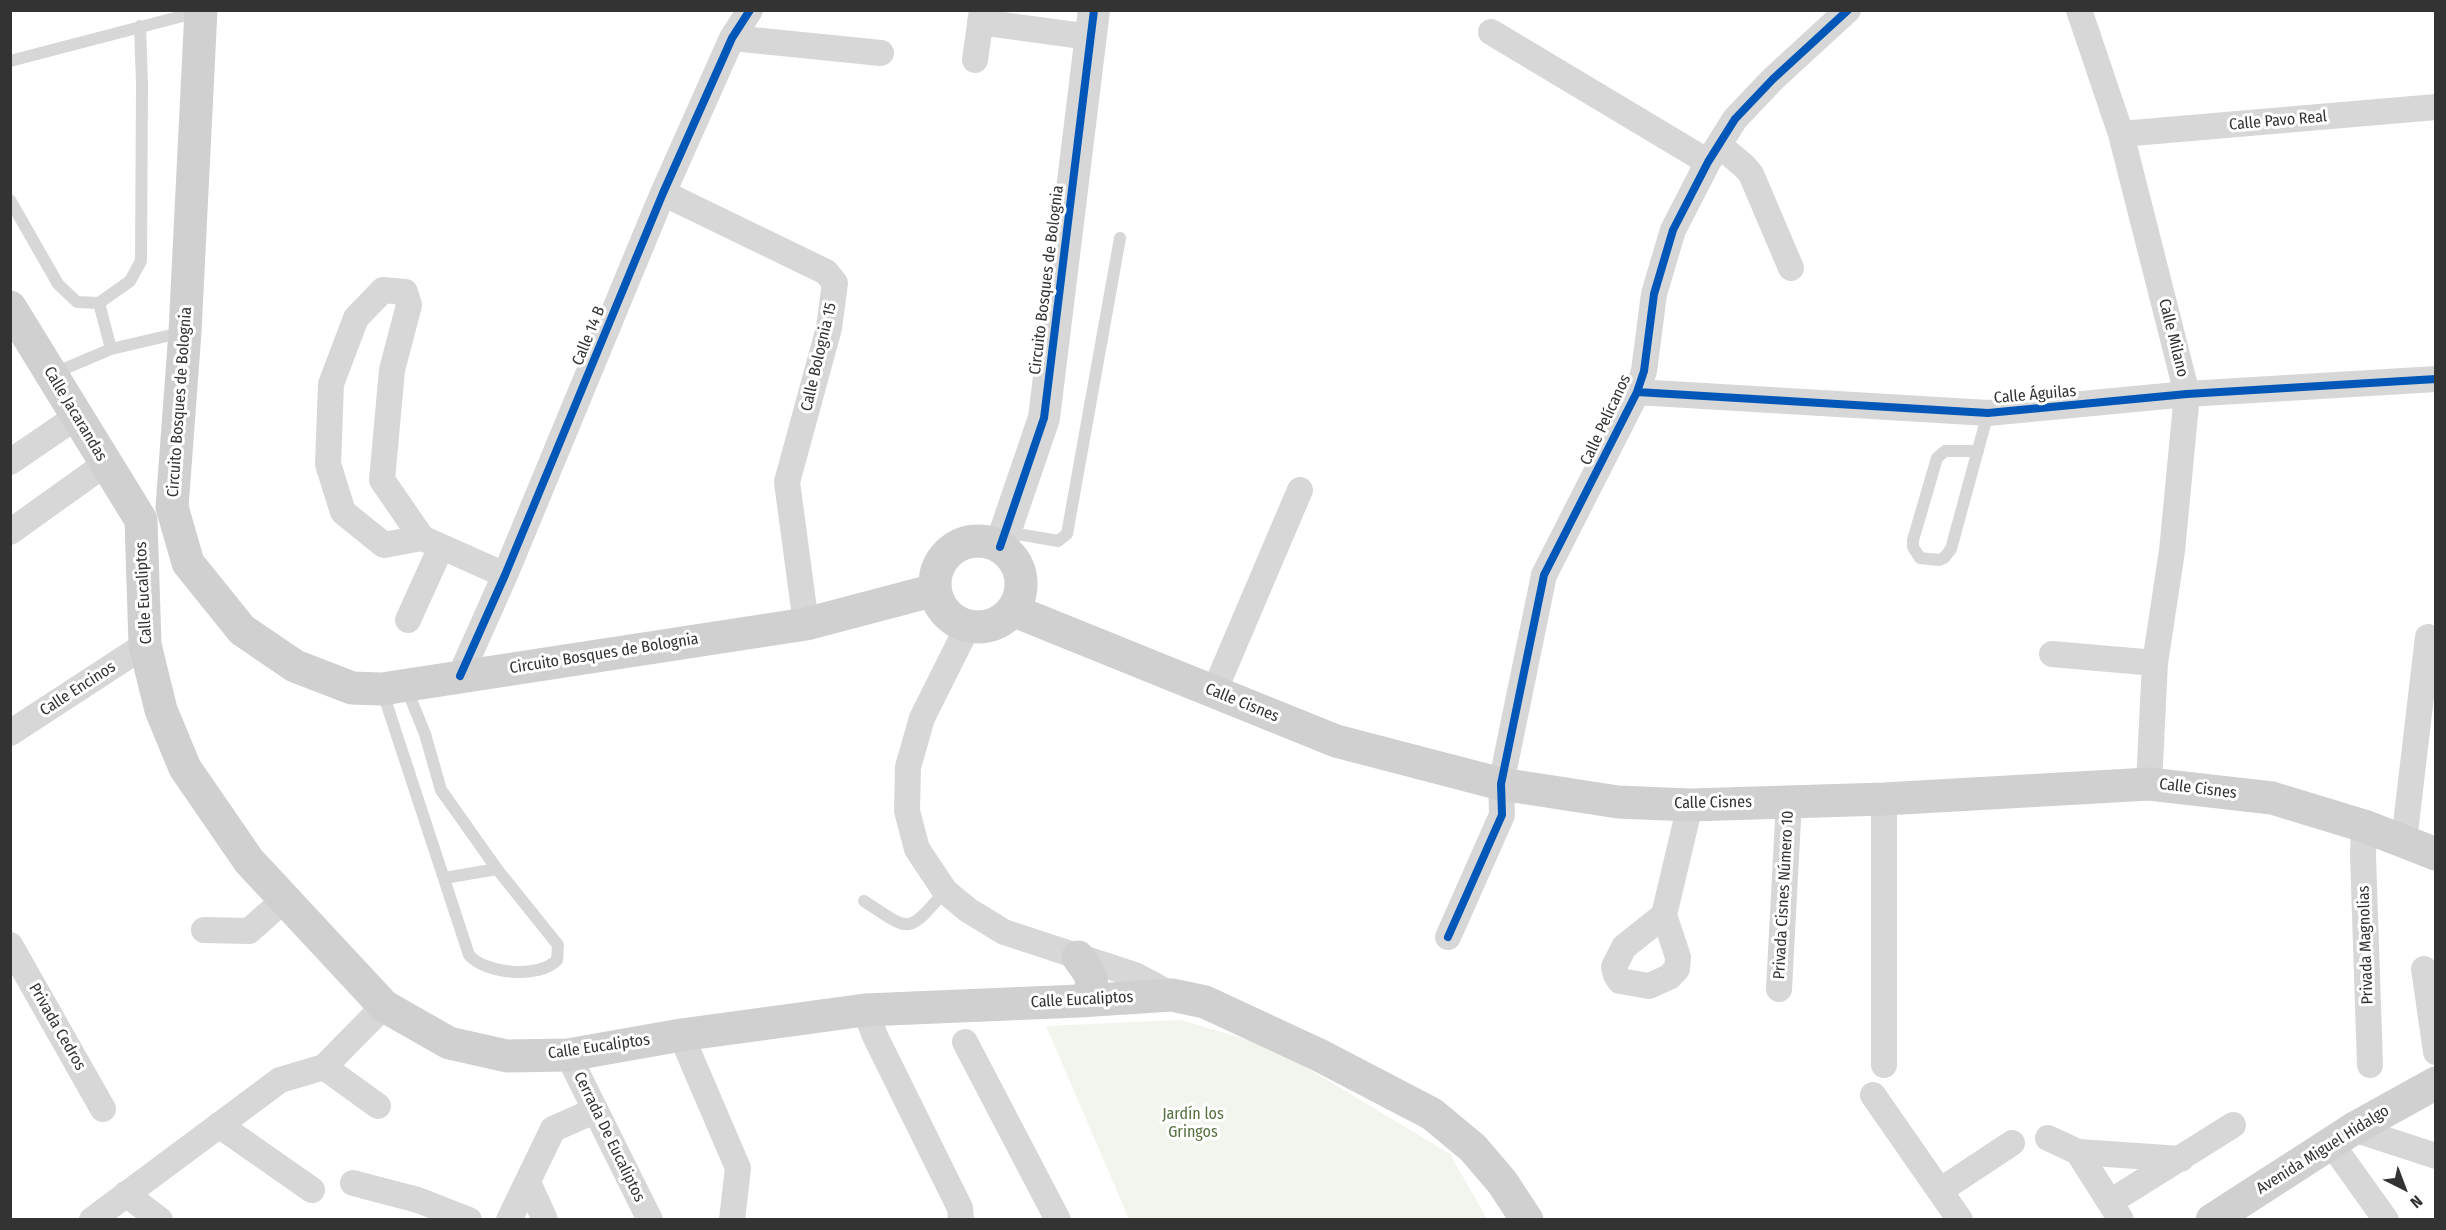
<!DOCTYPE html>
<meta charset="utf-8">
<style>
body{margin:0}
#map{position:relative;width:2446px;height:1230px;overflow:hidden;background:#fff;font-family:"Fira Sans Condensed",sans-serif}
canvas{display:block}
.frame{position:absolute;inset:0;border:12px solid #333;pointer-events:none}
.north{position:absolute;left:2374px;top:1158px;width:60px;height:60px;-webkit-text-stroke:4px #fff;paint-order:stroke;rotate:138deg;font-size:16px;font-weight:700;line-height:24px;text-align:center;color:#333}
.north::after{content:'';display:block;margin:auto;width:21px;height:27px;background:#333;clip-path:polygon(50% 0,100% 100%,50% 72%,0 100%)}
</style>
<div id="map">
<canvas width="2446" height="1230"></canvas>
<div class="frame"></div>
<div class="north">N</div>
</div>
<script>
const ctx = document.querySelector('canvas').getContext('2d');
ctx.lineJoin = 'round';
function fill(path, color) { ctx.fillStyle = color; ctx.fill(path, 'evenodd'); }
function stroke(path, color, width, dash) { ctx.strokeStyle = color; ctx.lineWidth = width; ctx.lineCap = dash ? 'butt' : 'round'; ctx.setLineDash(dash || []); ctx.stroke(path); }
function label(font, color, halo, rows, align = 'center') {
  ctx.font = font + ' "Fira Sans Condensed",sans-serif'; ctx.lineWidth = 6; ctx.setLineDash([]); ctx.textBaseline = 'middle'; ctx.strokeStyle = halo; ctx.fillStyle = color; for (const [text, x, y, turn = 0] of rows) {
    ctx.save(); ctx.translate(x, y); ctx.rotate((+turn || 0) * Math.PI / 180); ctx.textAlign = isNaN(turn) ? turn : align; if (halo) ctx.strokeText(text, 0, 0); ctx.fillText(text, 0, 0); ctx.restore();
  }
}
fill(new Path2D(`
 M1181,1020L1274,1048L1450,1154L1487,1219H1129L1046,1026Z`), '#f1f5ed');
stroke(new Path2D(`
 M10,61L198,12
 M10,200L58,284L77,302L99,303L130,281L141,261L142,83L140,26
 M99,303L111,349
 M52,374L111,349L184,332
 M1978,451H1945L1937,458L1913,540V547L1920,558L1939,560L1944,558L1951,549L1988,413
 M1006,532L1058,541L1067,534L1120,238
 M382,690L469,955C485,974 539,979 557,960L558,945L497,869L441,790L425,734L406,687
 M444,878L497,869
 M864,901C911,932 907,935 945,891`), '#d7d7d7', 12);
stroke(new Path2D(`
 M2079,10L2121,134L2187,394L2172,551L2155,663L2149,784
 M980,22L1090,37
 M1491,32L1708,162
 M732,38L881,53
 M975,60L982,10
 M2121,134L2436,107
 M1719,145L1744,166L1751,174L1791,268
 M663,193L826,272L835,283L829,328L787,482L806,624
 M1637,392L1988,413L2187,394L2436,379
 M10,462L76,417
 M10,532L105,464
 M422,538L384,545L343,512L328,464L331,384L356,318L383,290L405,292L409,305L392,370L382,480L422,538L505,575
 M408,620L441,547
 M968,626L922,718L908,767L907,811L917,849L945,891L968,910L1004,932L1135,975L1172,995
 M2052,654L2155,663
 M460,676L505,575L663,193L732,38L750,10
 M1214,692L1300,490
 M10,733L145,645
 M2364,826L2363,855L2370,1065
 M2404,841L2428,637
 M1664,915L1678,957L1677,969L1669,977L1649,986L1620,981L1616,975L1614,967L1624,947L1664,915L1690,805
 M204,930L249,931L285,899
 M1448,937L1502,815L1501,784L1544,575L1637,392L1644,371L1654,294L1673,230L1708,162L1735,119L1773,79L1848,10
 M10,945L103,1109
 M2424,969L2436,1052
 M1779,989L1789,801
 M865,1010L875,1036L960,1208L961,1220
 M681,1035L738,1168L732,1220
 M965,1042L1058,1220
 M568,1055L650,1220
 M1884,1065V799
 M324,1067L378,1106
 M1873,1095L1960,1220
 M219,1125L312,1190
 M2353,1129L2436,1156
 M2048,1138L2078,1152L2181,1159
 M2331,1143L2386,1220
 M2078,1152L2121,1220
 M528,1182L545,1220
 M353,1183L418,1200L469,1220
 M1941,1190L2012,1143
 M126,1194L160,1220
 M2110,1202L2233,1125
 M92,1220L280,1080L324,1067L384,1006
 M509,1220L553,1129L594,1111`), '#d7d7d7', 26);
stroke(new Path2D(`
 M1000,547L1044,418L1094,10`), '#d7d7d7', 32);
stroke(new Path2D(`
 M201,10L185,332L172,507L188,563L242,630L295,666L352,688L382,689L806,624L935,590
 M10,307L141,520
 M141,520L145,645L161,710L185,768L249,861L384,1006L449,1043L507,1056L568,1055L681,1035L865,1010L1079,1001L1172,995L1205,1002L1319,1055L1432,1114L1473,1148L1502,1182L1527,1220
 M935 584a43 43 0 1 1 86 0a43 43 0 1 1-86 0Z
 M1012,610L1336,741L1501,784L1618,802L1690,805L1884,799L2149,784L2272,798L2364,826L2436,854
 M1078,957C1090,974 1097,979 1086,999L1079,1001
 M2212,1220L2353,1129L2436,1083`), '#d0d0d0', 33);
stroke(new Path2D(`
 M1637,392L1988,413L2187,394L2436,379
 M1000,547L1044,418L1094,10
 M460,676L505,575L663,193L732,38L750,10
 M1448,937L1502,815L1501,784L1544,575L1637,392L1644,371L1654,294L1673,230L1708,162L1735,119L1773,79L1848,10`), '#0057b8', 8);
label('16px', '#333', '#fff', [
 ["Calle Pavo Real",2278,121,-5],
 ["Circuito Bosques de Bolognia",1047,280,-83],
 ["Calle 14 B",589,336,-68],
 ["Calle Milano",2173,338,76],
 ["Calle Bolognia 15",819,357,-77],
 ["Calle Águilas",2035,395,-5],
 ["Circuito Bosques de Bolognia",180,402,-86],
 ["Calle Jacarandas",75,414,59],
 ["Calle Pelícanos",1606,420,-65],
 ["Calle Eucaliptos",144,593,-93],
 ["Circuito Bosques de Bolognia",604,654,-9],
 ["Calle Encinos",78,689,-33],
 ["Calle Cisnes",1242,703,22],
 ["Calle Cisnes",2198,789,7],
 ["Calle Cisnes",1713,803,-1],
 ["Privada Cisnes Número 10",1784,895,-87],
 ["Privada Magnolias",2366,945,-92],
 ["Calle Eucaliptos",1082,1000,-3],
 ["Privada Cedros",57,1027,60],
 ["Calle Eucaliptos",599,1047,-8],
 ["Cerrada De Eucaliptos",609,1137,64],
 ["Avenida Miguel Hidalgo",2323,1150,-32]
]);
label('16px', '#56703f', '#fff', [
 ["Jardín los",1193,1115],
 ["Gringos",1193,1133]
]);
</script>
